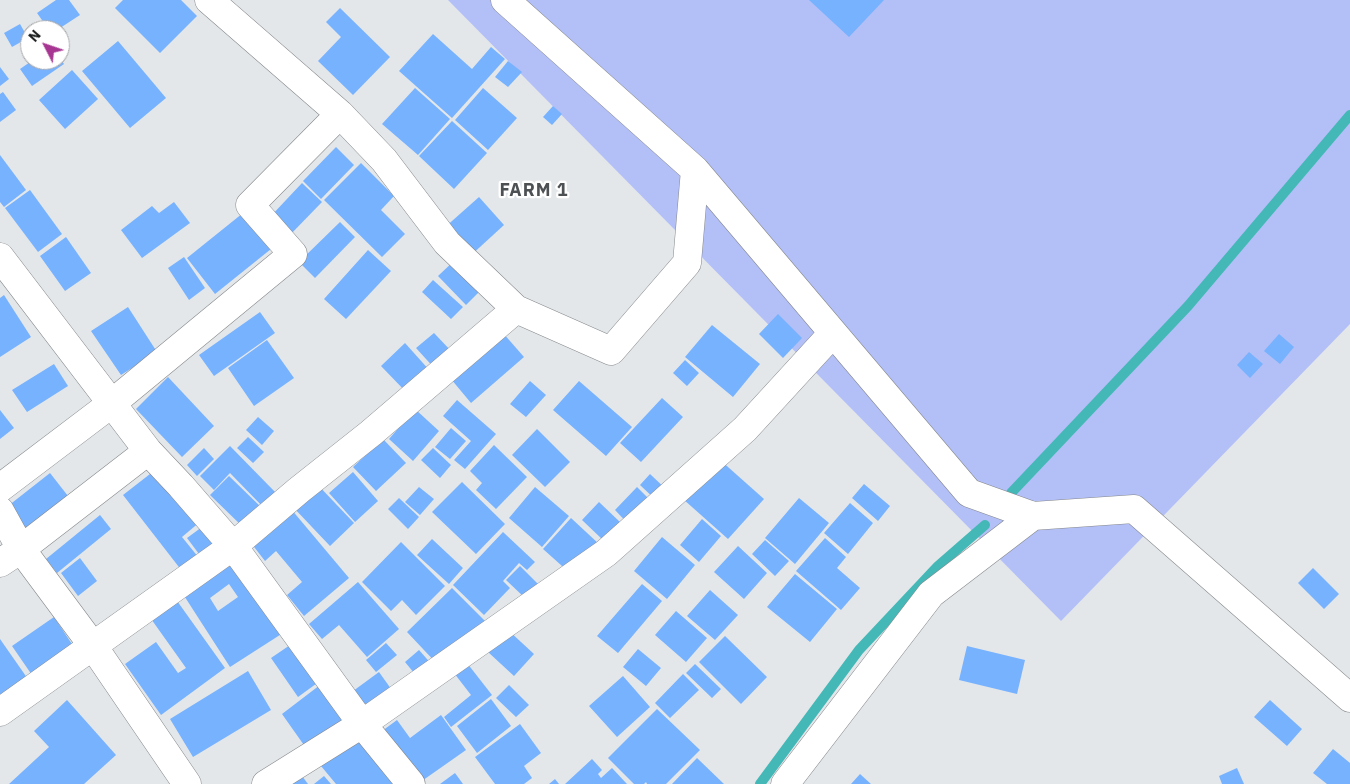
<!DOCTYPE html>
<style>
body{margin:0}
#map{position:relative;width:1350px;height:784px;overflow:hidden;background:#e3e7ea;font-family:"IBM Plex Sans",sans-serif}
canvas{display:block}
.north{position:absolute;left:20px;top:20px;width:50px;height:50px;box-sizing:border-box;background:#fff;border:1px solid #a3a3a4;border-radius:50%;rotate:311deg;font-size:14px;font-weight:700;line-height:20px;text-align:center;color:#191a1b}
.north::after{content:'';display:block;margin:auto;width:18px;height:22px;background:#a73692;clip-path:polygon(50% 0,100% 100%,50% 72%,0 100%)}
</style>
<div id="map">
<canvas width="1350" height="784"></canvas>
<div class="north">N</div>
</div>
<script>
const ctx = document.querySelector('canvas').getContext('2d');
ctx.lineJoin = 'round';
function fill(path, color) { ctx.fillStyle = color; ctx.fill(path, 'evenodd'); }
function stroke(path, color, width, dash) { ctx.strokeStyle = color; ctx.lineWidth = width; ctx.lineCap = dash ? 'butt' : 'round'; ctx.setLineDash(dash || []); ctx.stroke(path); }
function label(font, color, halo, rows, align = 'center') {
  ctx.font = font + ' "IBM Plex Sans",sans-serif'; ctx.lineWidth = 4.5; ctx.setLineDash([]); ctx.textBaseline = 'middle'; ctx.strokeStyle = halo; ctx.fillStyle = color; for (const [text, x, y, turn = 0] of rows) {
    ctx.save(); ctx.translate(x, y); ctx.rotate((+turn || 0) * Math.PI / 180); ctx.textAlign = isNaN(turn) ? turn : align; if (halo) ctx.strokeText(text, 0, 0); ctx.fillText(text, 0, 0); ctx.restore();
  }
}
fill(new Path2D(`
 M448,0H1350V324L1061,621Z`), '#b3bff7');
stroke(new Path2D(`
 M1011,493L1188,306L1350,115
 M760,784L859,650L938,566L985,525`), '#44b8b7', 10);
fill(new Path2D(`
 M56,0H69L80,15L57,30H49L37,13Z
 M123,0H181L197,16L160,53L115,8Z
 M809,0H884L849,37Z
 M340,8L390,57L353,95L318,61L341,37L326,22Z
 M20,24L28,38L12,47L4,33Z
 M433,34L472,69L491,47L505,59L452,118L399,71Z
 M118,41L166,98L130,128L82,71Z
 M33,60H61L64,64L32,86L20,69Z
 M508,61L522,72L508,87L495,77Z
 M0,67L9,79L0,86Z
 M72,70L98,99L65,129L39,100Z
 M415,88L450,119L418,155L382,124Z
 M483,88L517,118L488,150L455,120Z
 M3,92L16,110L0,122V94Z
 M553,106L562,114L552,125L543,117Z
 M452,121L487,153L454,189L419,156Z
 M336,147L354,165L321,199L303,181Z
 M0,155L26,190L4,207L0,202Z
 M361,163L394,196L381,210L405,234L382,257L324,200Z
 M302,183L322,202L289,236L270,217Z
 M30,190L62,234L38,252L5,208Z
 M479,197L504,225L468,258L443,229Z
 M174,202L190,223L142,258L121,230L152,206L159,213Z
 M243,213L271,249L215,294L187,258Z
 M340,222L355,237L315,278L299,262Z
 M66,237L91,273L65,291L40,256Z
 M368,250L391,271L346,319L324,299Z
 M184,257L205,288L189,300L168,268Z
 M455,260L483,288L466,305L438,276Z
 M433,280L463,307L451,319L422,292Z
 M4,295L31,337L0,357V298Z
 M128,307L157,352L121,375L91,331Z
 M260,312L275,333L214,376L199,355Z
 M778,314L802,338L783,358L759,334Z
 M712,325L760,364L733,397L685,357Z
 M434,333L453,353L436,370L416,348Z
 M503,333L524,357L471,403L451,379Z
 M1279,334L1294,347L1280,364L1264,351Z
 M267,340L294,378L254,406L228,368Z
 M405,343L431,372L408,394L381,366Z
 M1249,352L1263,364L1250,378L1237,365Z
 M685,360L699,373L687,386L673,373Z
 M54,364L68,386L27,412L12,390Z
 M168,377L214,426L182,457L136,409Z
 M530,381L546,395L526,417L510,404Z
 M579,381L632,427L606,456L553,410Z
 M662,398L683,417L641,462L620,443Z
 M457,400L496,434L465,469L454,460L471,441L443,416Z
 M415,409L439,431L413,461L389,439Z
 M0,410L14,428L0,439Z
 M258,417L274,431L262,445L246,430Z
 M451,428L466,441L450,459L435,447Z
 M537,429L570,462L545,487L512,455Z
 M248,437L264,452L253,463L237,448Z
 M383,439L406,463L376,491L353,467Z
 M494,445L527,477L496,509L476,490L482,483L470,471Z
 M230,446L278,495L265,509L230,473L214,490L200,476Z
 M204,448L214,459L197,476L187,465Z
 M433,448L451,465L440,478L421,460Z
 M719,459L764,499L728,539L683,499Z
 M159,467L201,521L182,537L199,558L182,571L123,495Z
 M353,472L378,501L355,522L329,493Z
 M50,473L68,496L26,529L8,506Z
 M650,474L668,491L658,502L640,485Z
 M229,476L264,510L245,529L210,495Z
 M462,482L505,524L476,554L432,512Z
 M317,484L354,523L330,546L293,507Z
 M864,484L890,506L878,521L852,498Z
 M419,487L434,499L420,515L405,502Z
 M535,487L569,516L542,547L509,518Z
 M637,487L654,504L631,527L615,510Z
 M399,498L419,517L408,529L388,509Z
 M799,498L829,523L795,564L765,538Z
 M599,502L621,523L604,541L582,520Z
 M850,503L873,523L848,554L824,533Z
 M291,509L349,578L304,616L287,595L302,582L276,551L265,561L251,543Z
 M100,515L111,529L57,573L46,559Z
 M571,518L599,544L571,574L543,549Z
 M702,519L721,536L699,562L680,545Z
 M202,527L214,544L199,554L187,538Z
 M503,532L535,562L527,570L519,563L503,581L510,588L484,615L453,585Z
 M662,537L695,565L667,599L634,571Z
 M825,538L846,557L837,568L860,588L841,610L796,571Z
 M432,539L463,568L449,584L417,555Z
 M765,540L789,561L775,576L752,554Z
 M401,542L445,586L416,615L402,600L391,611L362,582Z
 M738,546L767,573L744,599L714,572Z
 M233,557L283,633L230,667L181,591ZM229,584L238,597L218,611L210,598Z
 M80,558L97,581L78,596L61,573Z
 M520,566L538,584L525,598L506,580Z
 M1313,568L1339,594L1324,609L1298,583Z
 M795,574L837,609L810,642L767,607Z
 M358,582L399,629L367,657L339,625L322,639L309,624Z
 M642,584L662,601L618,653L597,636Z
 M452,588L486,622L440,667L407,632Z
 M710,590L738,615L715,640L687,616Z
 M175,598L225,668L161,715L125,664L156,642L178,673L186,668L149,616Z
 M676,611L707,638L686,662L655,635Z
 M54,617L76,650L34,678L12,646Z
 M508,630L534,654L514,676L488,652Z
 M725,636L767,677L741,704L699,662Z
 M0,639L30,682L0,703Z
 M293,643L320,681L298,697L271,658Z
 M386,643L397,655L376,672L366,660Z
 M967,646L1025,660L1017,694L959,680Z
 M638,649L661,668L646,686L623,667Z
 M419,650L434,667L419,679L405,662Z
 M467,663L492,695L451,727L444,717L471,695L454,673Z
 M695,664L721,689L712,698L686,673Z
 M248,671L271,710L193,757L170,719Z
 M379,672L394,693L364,715L349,694Z
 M683,674L699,690L670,718L655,703Z
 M623,676L650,707L617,737L589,706Z
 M320,685L345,720L306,748L282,714Z
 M509,685L529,705L516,717L496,698Z
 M491,699L511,726L477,753L457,726Z
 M67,700L116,755L84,784H9L49,747L34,731Z
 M1270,700L1302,729L1287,746L1254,717Z
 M657,709L700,750L666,784H647L646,782L644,784H634L608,758Z
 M441,715L466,750L419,783L382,731L397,720L410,738Z
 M520,724L541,753L524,766L532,778L524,784H495L475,757Z
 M359,737L395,784H336L321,766Z
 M1333,749L1350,763V784H1327L1313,773Z
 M697,758L724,784H672Z
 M592,759L602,770L598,774L601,778L612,768L627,784H565Z
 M1237,768L1244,784H1222L1219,776Z
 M455,773L463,784H440Z
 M860,774L871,784H851Z
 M302,776L308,784H292Z
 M324,776L331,784H314Z
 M555,779L559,784H549Z`), '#77b2ff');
const street = new Path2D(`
 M209,0L340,114L384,160L447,243L516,309L611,351L687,263L695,170
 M505,0L695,170L969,493L1033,516L931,594L785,784
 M0,257L148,451L181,486L233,546L362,724L411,784
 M0,488L111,404L293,254L250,205L340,114
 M0,511L21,549L93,646L187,784
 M1033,516L1134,509L1350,698
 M0,563L21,549L148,451
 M0,712L233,546L299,490L371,433L516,309
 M266,784L362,724L606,553L745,429L833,333`);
stroke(street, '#85888b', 29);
stroke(street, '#fff', 28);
ctx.letterSpacing = '1px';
label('bold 18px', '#4d5153', '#fff', [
 ["FARM 1",534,191]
]);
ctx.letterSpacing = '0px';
</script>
